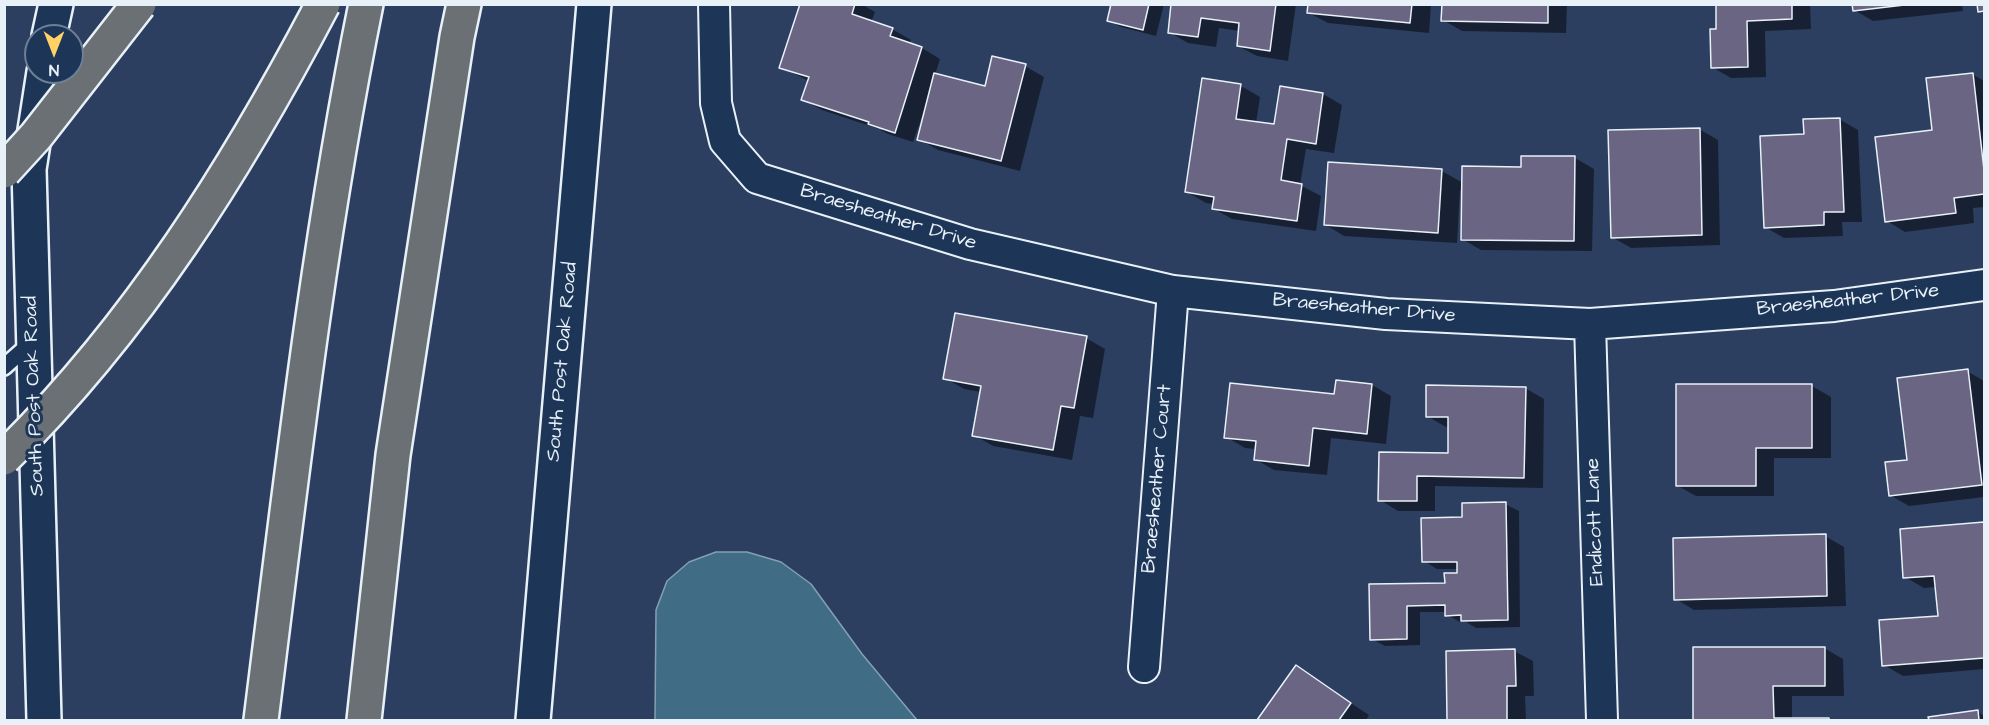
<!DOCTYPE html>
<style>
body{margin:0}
#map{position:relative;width:1989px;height:725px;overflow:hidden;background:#2c3f60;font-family:"Architects Daughter",sans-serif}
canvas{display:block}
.frame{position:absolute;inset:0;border:6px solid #e8f1f8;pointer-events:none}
.north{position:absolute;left:24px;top:24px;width:60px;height:60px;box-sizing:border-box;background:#1d3557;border:2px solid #6e8097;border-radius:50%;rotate:180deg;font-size:16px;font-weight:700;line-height:24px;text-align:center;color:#e8f1f8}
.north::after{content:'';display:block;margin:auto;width:21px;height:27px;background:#ffd166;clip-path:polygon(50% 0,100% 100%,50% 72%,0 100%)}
</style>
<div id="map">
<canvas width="1989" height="725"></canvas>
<div class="frame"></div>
<div class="north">N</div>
</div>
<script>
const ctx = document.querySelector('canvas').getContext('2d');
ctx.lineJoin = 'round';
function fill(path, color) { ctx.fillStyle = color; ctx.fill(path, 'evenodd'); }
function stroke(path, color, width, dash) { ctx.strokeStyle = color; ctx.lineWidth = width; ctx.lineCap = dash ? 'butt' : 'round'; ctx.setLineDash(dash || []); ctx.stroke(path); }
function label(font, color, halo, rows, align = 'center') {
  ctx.font = font + ' "Architects Daughter",sans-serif'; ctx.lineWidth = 6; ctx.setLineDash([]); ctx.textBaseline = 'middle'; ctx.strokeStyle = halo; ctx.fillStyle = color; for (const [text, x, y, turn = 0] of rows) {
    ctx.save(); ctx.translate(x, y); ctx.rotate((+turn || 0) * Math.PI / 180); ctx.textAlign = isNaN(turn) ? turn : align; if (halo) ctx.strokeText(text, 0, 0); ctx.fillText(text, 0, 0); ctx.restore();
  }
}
const water = new Path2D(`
 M716,552H747L781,562L811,584L862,654L917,720H655L656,610L667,581L689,562Z`);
fill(water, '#406c85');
stroke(water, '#83a1b3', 1.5);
fill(new Path2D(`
 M801,4H861L875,12L871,22L892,29L911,40L909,44L922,48L940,59L935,75L986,88L1025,66L1044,77L1020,171L938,150L919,139L925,115L923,114L913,142L888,134L880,130H887L874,125L879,129L822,110L803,100L809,81L781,67Z
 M1112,4H1164L1156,36L1121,27L1108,20Z
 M1173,4H1296L1288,61L1257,56L1238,46L1240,31L1219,28L1216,47L1188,43L1169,32Z
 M1309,4H1431L1429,33L1328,23L1309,13Z
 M1443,4H1567L1566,33L1462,31L1443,20Z
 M1717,4H1810L1811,29L1765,31L1766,77L1731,78L1712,67L1718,30Z
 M1853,4H1962L1963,11L1873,21L1854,10Z
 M1972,74L1984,81V207L1973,208L1974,223L1905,232L1887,221L1933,132Z
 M1203,80L1241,86L1260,97L1256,123L1275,126L1281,88L1323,94L1342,105L1334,153L1306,149L1300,185L1321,196L1316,231L1232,219L1213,208L1214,204L1206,203L1187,192Z
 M1839,119L1858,130L1862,222H1842L1843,236L1784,238L1765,227L1805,136Z
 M1699,129L1718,140L1720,245L1631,248L1612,237Z
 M1575,158L1594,169L1592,251L1481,250L1462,239L1463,190H1460L1457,243L1344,236L1326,225L1330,163L1442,171L1463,183Z
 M1086,338L1105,349L1093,418L1080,416L1072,460L993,446L974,435L981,392L964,389L945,378Z
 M1967,371L1984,381V497L1909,506L1890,495L1909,461Z
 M1337,381L1372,385L1391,396L1386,444L1331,438L1327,475L1274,470L1255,459L1256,449L1245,448L1226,437L1336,395Z
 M1812,386L1831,397V458H1774V496H1696L1678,486Z
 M1525,388L1544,399L1543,488L1435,486V511H1398L1380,500L1449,455L1450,427H1446L1427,416Z
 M1505,504L1519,511L1520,627L1476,628L1466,622H1460L1447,615V612H1420V645L1385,646L1372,639L1371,586L1446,584L1459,575V569H1437L1424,561L1464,519Z
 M1984,523V669L1903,676L1884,665L1939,617L1937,587L1924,588L1905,577L1901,530Z
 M1825,536L1844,547L1846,606L1694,610L1676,599Z
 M1824,648L1843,659L1844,696H1792V720H1831H1695L1694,649Z
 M1514,651L1533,661L1534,696H1525L1526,720H1449L1447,652Z
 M1296,667L1369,715L1366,720H1259Z
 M1978,712L1984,716V720H1930V718Z`), '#0007');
const building = new Path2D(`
 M800,4H855L852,14L893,28L890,36L922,47L895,133L868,124L869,122L801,100L809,77L779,68Z
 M1111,4H1149L1143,30L1107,21Z
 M1171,4H1276L1270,51L1237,46L1239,23L1201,18L1198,37L1168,33Z
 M1308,4H1412L1410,23L1307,13Z
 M1442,4H1548V23L1441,21Z
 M1716,4H1792V19L1747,21L1748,67L1711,68L1710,29H1716Z
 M1852,4H1913L1853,11Z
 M1977,4H1984V11L1978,12Z
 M992,56L1026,64L1001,161L917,140L934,73L985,86Z
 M1973,73L1984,170V194L1954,198L1956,213L1885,222L1875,137L1932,130L1926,78Z
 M1202,78L1241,84L1236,119L1274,124L1280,86L1323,93L1316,144L1287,139L1281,180L1302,184L1297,221L1212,209L1214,197L1185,192Z
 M1840,118L1844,212H1824V225L1764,228L1760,136L1804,134L1803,119Z
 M1700,128L1702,235L1611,238L1608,130Z
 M1521,156H1575L1574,241L1461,240L1462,166L1521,167Z
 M1328,162L1442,169L1438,233L1324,225Z
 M955,313L1087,336L1074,408L1061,406L1053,450L972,436L981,386L943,379Z
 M1968,369L1982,485L1889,496L1885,462L1907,460L1897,378Z
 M1336,380L1372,384L1367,434L1313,428L1309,466L1254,460L1256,441L1224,438L1230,383L1334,394Z
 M1676,384H1812V448H1756V486H1676Z
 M1426,385L1526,387L1524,478L1417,476V501H1378L1379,452L1448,453V417H1426Z
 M1506,502L1508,620L1461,621V615L1445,616V605L1407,606V639L1370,640L1369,584L1445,583L1444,573H1457V562H1422L1421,518L1462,517V503Z
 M1984,522V658L1882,666L1879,620L1938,616L1934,576L1903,578L1900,529Z
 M1826,534L1827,596L1674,600L1673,538Z
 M1693,647H1825V686H1773L1774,718H1829V720H1693Z
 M1515,649L1516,686H1507V720H1447L1446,651Z
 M1296,665L1351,703L1339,720H1257Z
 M1978,710L1979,720H1929L1928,717Z`);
fill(building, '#6a6582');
stroke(building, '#e8f1f8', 1.5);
const service = new Path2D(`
 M4,367L31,343`);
const minor = new Path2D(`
 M714,4L716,103L725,141L757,178L970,244L1173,291L1386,314L1590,324L1834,306L1984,285
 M1590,324L1602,720
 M1144,667L1173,291`);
const secondary = new Path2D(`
 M49,36L56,4
 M44,720L29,169L44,72
 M533,720L594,4`);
const motorway = new Path2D(`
 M261,720C291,481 318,241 366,4
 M364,720L393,455L457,37L464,4`);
stroke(service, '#e8f1f8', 20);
stroke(minor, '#e8f1f8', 34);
stroke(secondary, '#e8f1f8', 38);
stroke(motorway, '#e8f1f8', 38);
stroke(service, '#1d3557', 15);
stroke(minor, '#1d3557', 30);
stroke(secondary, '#1d3557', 33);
stroke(motorway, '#6a7074', 33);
const motorwayBridge = new Path2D(`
 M4,171L36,136L139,4
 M4,458C137,328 237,168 323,4`);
stroke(motorwayBridge, '#e8f1f8', 38, []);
stroke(motorwayBridge, '#6a7074', 33);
label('20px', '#e8f1f8', '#1d3557', [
 ["Braesheather Drive",888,218,17],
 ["Braesheather Drive",1848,301,-6],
 ["Braesheather Drive",1364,309,5],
 ["South Post Oak Road",563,362,-85],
 ["South Post Oak Road",35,396,-92],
 ["Braesheather Court",1158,479,-85],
 ["Endicott Lane",1596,522,-92]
]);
</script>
